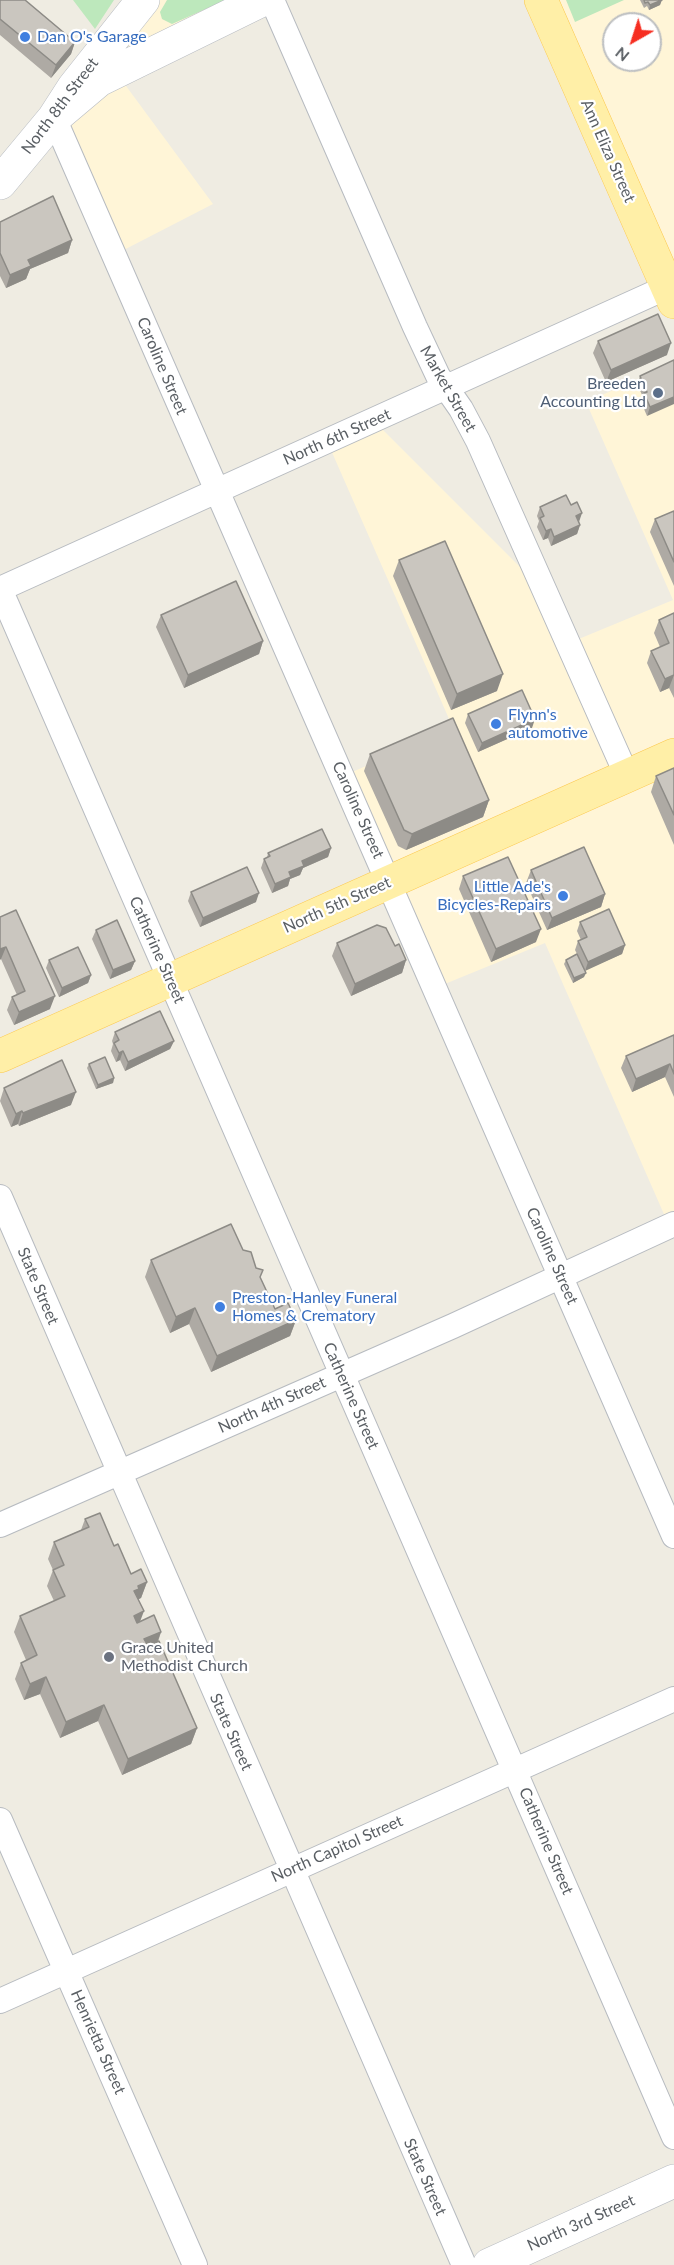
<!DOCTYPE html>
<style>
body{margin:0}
#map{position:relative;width:674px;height:2265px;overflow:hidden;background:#efece2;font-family:Lato,sans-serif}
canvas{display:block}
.north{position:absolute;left:602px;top:12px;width:60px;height:60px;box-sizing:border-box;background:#fff;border:2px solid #bdbfc1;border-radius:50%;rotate:219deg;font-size:16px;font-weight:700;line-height:24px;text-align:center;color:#5a5f64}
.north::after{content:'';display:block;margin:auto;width:21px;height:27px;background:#f62e21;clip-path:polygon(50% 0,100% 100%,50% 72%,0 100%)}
</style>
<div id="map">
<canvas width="674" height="2265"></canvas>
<div class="north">N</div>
</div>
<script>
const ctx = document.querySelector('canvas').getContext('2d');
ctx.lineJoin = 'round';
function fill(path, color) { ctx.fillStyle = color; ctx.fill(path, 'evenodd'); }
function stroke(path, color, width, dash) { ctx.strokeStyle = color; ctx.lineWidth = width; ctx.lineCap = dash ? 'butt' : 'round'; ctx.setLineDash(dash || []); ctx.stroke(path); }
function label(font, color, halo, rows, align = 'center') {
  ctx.font = font + ' Lato,sans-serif'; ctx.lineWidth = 4.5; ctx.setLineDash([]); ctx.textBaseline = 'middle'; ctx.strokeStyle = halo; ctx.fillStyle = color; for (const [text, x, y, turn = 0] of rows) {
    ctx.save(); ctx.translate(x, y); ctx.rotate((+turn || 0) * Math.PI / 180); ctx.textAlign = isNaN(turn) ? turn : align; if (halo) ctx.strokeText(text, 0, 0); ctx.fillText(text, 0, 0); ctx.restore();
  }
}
fill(new Path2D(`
 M143,0H262L115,71L213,204L114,255L54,118Z
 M541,0H674V302ZM614,24H650V60H614Z
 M674,363V1237L545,943L435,988L343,776L453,728L327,441L374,421L546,593L569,643L673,600L586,402Z`), '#fff5d7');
fill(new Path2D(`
 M73,0H114L95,29Z
 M167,0H226L172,24L162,19L160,12Z
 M566,0H624L575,22Z`), '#bde8bc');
const street = new Path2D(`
 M272,0L415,327L438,376L461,409L478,441L627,776
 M54,118L674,1536
 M0,589L674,2137
 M0,589L674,284
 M0,1197L464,2265
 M0,1525L453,1326L674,1224
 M0,1820L195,2265
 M0,2001L674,1699`);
const secondary = new Path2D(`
 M54,118L99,80L262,0
 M0,183L54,118L74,87L143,0
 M489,2265L674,2181`);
const primary = new Path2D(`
 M541,0L674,302
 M0,1056L674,755`);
stroke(street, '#b7bbc0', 26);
stroke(secondary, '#b8bcc2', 34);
stroke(primary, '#fcc84e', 34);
stroke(street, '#fff', 24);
stroke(secondary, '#fff', 33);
stroke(primary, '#ffefa7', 33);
fill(new Path2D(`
 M0,0L75,42L71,54L51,78L0,35Z
 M640,0H661L660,5L649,10L647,6L644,8Z
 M0,222L72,240L68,253L30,269L26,279L6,288L0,276Z
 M598,341L667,355L606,382L593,353Z
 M674,360L647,416L641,402L643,397L637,384L640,376Z
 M540,507L579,522L580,525L577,534L551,546L548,538L543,540L537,527L539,521L537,516Z
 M674,511V586L650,532L655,519Z
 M399,560L497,691L451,710L393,576Z
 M674,613V698L669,688L660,692L647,663L651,651L660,647L654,633L659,620Z
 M161,615L263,641L259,654L184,688L156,627Z
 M468,714L532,728L478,752L465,723Z
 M370,754L489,800L483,817L406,850L398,846L364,771Z
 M674,768V845L651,792L656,776Z
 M331,848L328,857L303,868L300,875L290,879L288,886L272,893L261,868L264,859L267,858L268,853Z
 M531,870L605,894L601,907L547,930L526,883Z
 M463,876L536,942L491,962L459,889Z
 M191,892L256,902L200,927L188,901Z
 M0,917L50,1009L14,1025L7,1010L12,997L17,995L1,959Z
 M580,922L625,945L622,954L585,970L584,977L573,983L564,964L566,960L577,954L575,950L578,941L581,940L577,931Z
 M96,930L135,961L131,970L110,979L92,939Z
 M337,943L395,946L406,960L402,973L351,996L332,956Z
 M49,960L91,975L88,983L59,997L46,968Z
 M115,1032L174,1041L170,1049L125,1071L120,1060L116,1062L111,1051L113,1044L112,1041Z
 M674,1035V1097L665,1077L632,1092L621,1068L626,1056Z
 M89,1064L114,1078L113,1083L96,1089L87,1068Z
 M4,1088L71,1105L19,1126L18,1124L11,1127L0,1101Z
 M243,1250L260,1277L275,1309L296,1320L290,1336L211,1372L189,1324L170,1333L145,1277L151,1260Z
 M85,1519L114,1546L131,1574L147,1582L141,1598L138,1599L140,1622L161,1632L158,1642L197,1728L191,1744L122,1775L98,1721L60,1738L40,1694L24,1700L15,1679L21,1663L26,1660L14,1632L20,1616L54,1601L47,1586L53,1570L48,1559L54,1542L81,1530Z`), '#aeaaa4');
fill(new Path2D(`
 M662,0L660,5L649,10L650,5Z
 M75,42L71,54L51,78L56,65Z
 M72,240L68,253L30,269L26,279L6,288L10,275L28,260Z
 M671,343L667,355L606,382L611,370Z
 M674,397V404L647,416L650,407Z
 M582,513L579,522L576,516Z
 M580,525L577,534L551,546L554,537Z
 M551,529L548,538L543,540L546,531Z
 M263,641L259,654L184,688L188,675Z
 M503,674L497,691L451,710L457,694Z
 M674,675L669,688L660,692L665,679Z
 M535,719L532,728L478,752L482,743Z
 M489,800L483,817L406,850L412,834Z
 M331,848L328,857L303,868L300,875L290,879L288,886L272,893L275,884L302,861Z
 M259,893L256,902L200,927L203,918Z
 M605,894L601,907L547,930L552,918Z
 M541,929L536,942L491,962L496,949Z
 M625,945L622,954L585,971L588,962Z
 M6,947L1,959L0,960V949Z
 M406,960L402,973L351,996L355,984Z
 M135,961L131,970L110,979L113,970Z
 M586,973L584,977L573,983L574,978Z
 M91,975L88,983L59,997L62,988Z
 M55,996L50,1009L14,1025L19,1012Z
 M174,1041L170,1049L125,1071L128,1062Z
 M123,1051L120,1060L116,1062L119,1053Z
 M670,1064L665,1077L632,1092L636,1079Z
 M114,1078L113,1083L96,1089L98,1085Z
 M76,1092L71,1105L19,1126L23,1113Z
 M22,1111L18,1124L11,1127L16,1114Z
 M195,1308L189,1324L170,1333L176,1317Z
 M296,1320L290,1336L211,1372L217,1356Z
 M147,1582L141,1598L135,1601L134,1591L138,1586Z
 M144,1611L138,1627L134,1616Z
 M161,1632L155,1648L139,1655L144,1639Z
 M46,1677L40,1694L24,1700L30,1684Z
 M104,1705L98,1721L60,1738L66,1722Z
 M197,1728L191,1744L122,1775L128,1759Z`), '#8d8b86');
const building = new Path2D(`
 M0,0H25L75,42L56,65L0,19Z
 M644,0H662L650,5L648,2L645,3Z
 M53,196L72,240L28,260L31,266L10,275L0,253V222Z
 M658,314L671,343L611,370L598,341Z
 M674,360V397L650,407L644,393L647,392L640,376Z
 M566,495L571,505L577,502L582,513L576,516L580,525L554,537L551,529L546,531L540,518L544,516L540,507Z
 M674,511V562L655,519Z
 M445,541L503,674L457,694L399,560Z
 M236,581L263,641L188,675L161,615Z
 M674,613V675L665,679L651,651L669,643L659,620Z
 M522,690L535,719L482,743L468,714Z
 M453,718L489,800L412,834L404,830L370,754Z
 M674,768V815L656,776Z
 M322,829L331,848L302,861L304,866L289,872L291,877L275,884L264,859L270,856L268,853Z
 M584,847L605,894L552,918L531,870Z
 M508,857L541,929L496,949L463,876Z
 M247,867L259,893L203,918L191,892Z
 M609,909L625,945L588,962L578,941L587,937L580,922Z
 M16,910L55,996L19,1012L12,997L25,991L6,947L0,949V917Z
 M117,920L135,961L113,970L96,930Z
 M377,925L386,928L395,946L399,944L406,960L355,984L337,943Z
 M78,947L91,975L62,988L49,960Z
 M577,954L586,973L574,978L566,960Z
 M160,1011L174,1041L128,1062L123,1051L119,1053L114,1043L119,1040L115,1032Z
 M674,1035V1074L670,1064L636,1079L626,1056Z
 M105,1057L114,1078L98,1085L89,1064Z
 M62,1060L76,1092L23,1113L22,1111L16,1114L4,1088Z
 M231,1224L243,1250L251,1252L256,1268L263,1270L260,1277L275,1309L288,1303L296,1320L217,1356L195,1308L176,1317L151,1260Z
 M100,1513L114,1546L118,1544L131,1574L141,1569L147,1582L138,1586L139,1589L134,1591L144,1611L134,1616L137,1623L154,1615L161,1632L144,1639L148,1646L159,1641L197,1728L128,1759L104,1705L66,1722L46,1677L30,1684L21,1663L37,1655L20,1616L65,1596L53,1570L64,1565L54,1542L89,1527L85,1519Z`);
fill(building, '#cac6bf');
stroke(building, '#8d8b86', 1.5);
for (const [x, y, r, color] of [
 [25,37,6,"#3f7fe0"],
 [658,393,6,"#5c6f8a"],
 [496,724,6,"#3f7fe0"],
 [563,896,6,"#3f7fe0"],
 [220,1307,6,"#3f7fe0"],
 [109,1657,6,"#6b7280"]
]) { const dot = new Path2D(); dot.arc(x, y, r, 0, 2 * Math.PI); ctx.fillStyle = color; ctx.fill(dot); stroke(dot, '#fff', 2); }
label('16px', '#366cbe', '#fff', [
 ["Dan O's Garage",37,37],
 ["Flynn's",508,715],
 ["automotive",508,733],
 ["Little Ade's",551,887,"right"],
 ["Bicycles-Repairs",551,905,"right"],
 ["Preston-Hanley Funeral",232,1298],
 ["Homes & Crematory",232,1316]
], 'left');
label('16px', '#5a5f64', '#fff', [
 ["North 8th Street",60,106,-53],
 ["Ann Eliza Street",608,151,66],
 ["Caroline Street",162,366,67],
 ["Market Street",448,389,60],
 ["North 6th Street",337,437,-24],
 ["Caroline Street",358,810,66],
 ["North 5th Street",337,905,-24],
 ["Catherine Street",157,950,66],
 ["Caroline Street",552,1256,66],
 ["State Street",38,1286,67],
 ["Catherine Street",351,1396,66],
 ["North 4th Street",272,1405,-24],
 ["State Street",231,1732,66],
 ["Catherine Street",546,1841,67],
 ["North Capitol Street",337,1849,-24],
 ["Henrietta Street",98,2042,66],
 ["State Street",425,2177,66],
 ["North 3rd Street",581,2223,-24]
]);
label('16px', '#4e5e75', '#fff', [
 ["Breeden",646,384],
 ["Accounting Ltd",646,402]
], 'right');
label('16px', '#5b616d', '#fff', [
 ["Grace United",121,1648],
 ["Methodist Church",121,1666]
], 'left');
</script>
